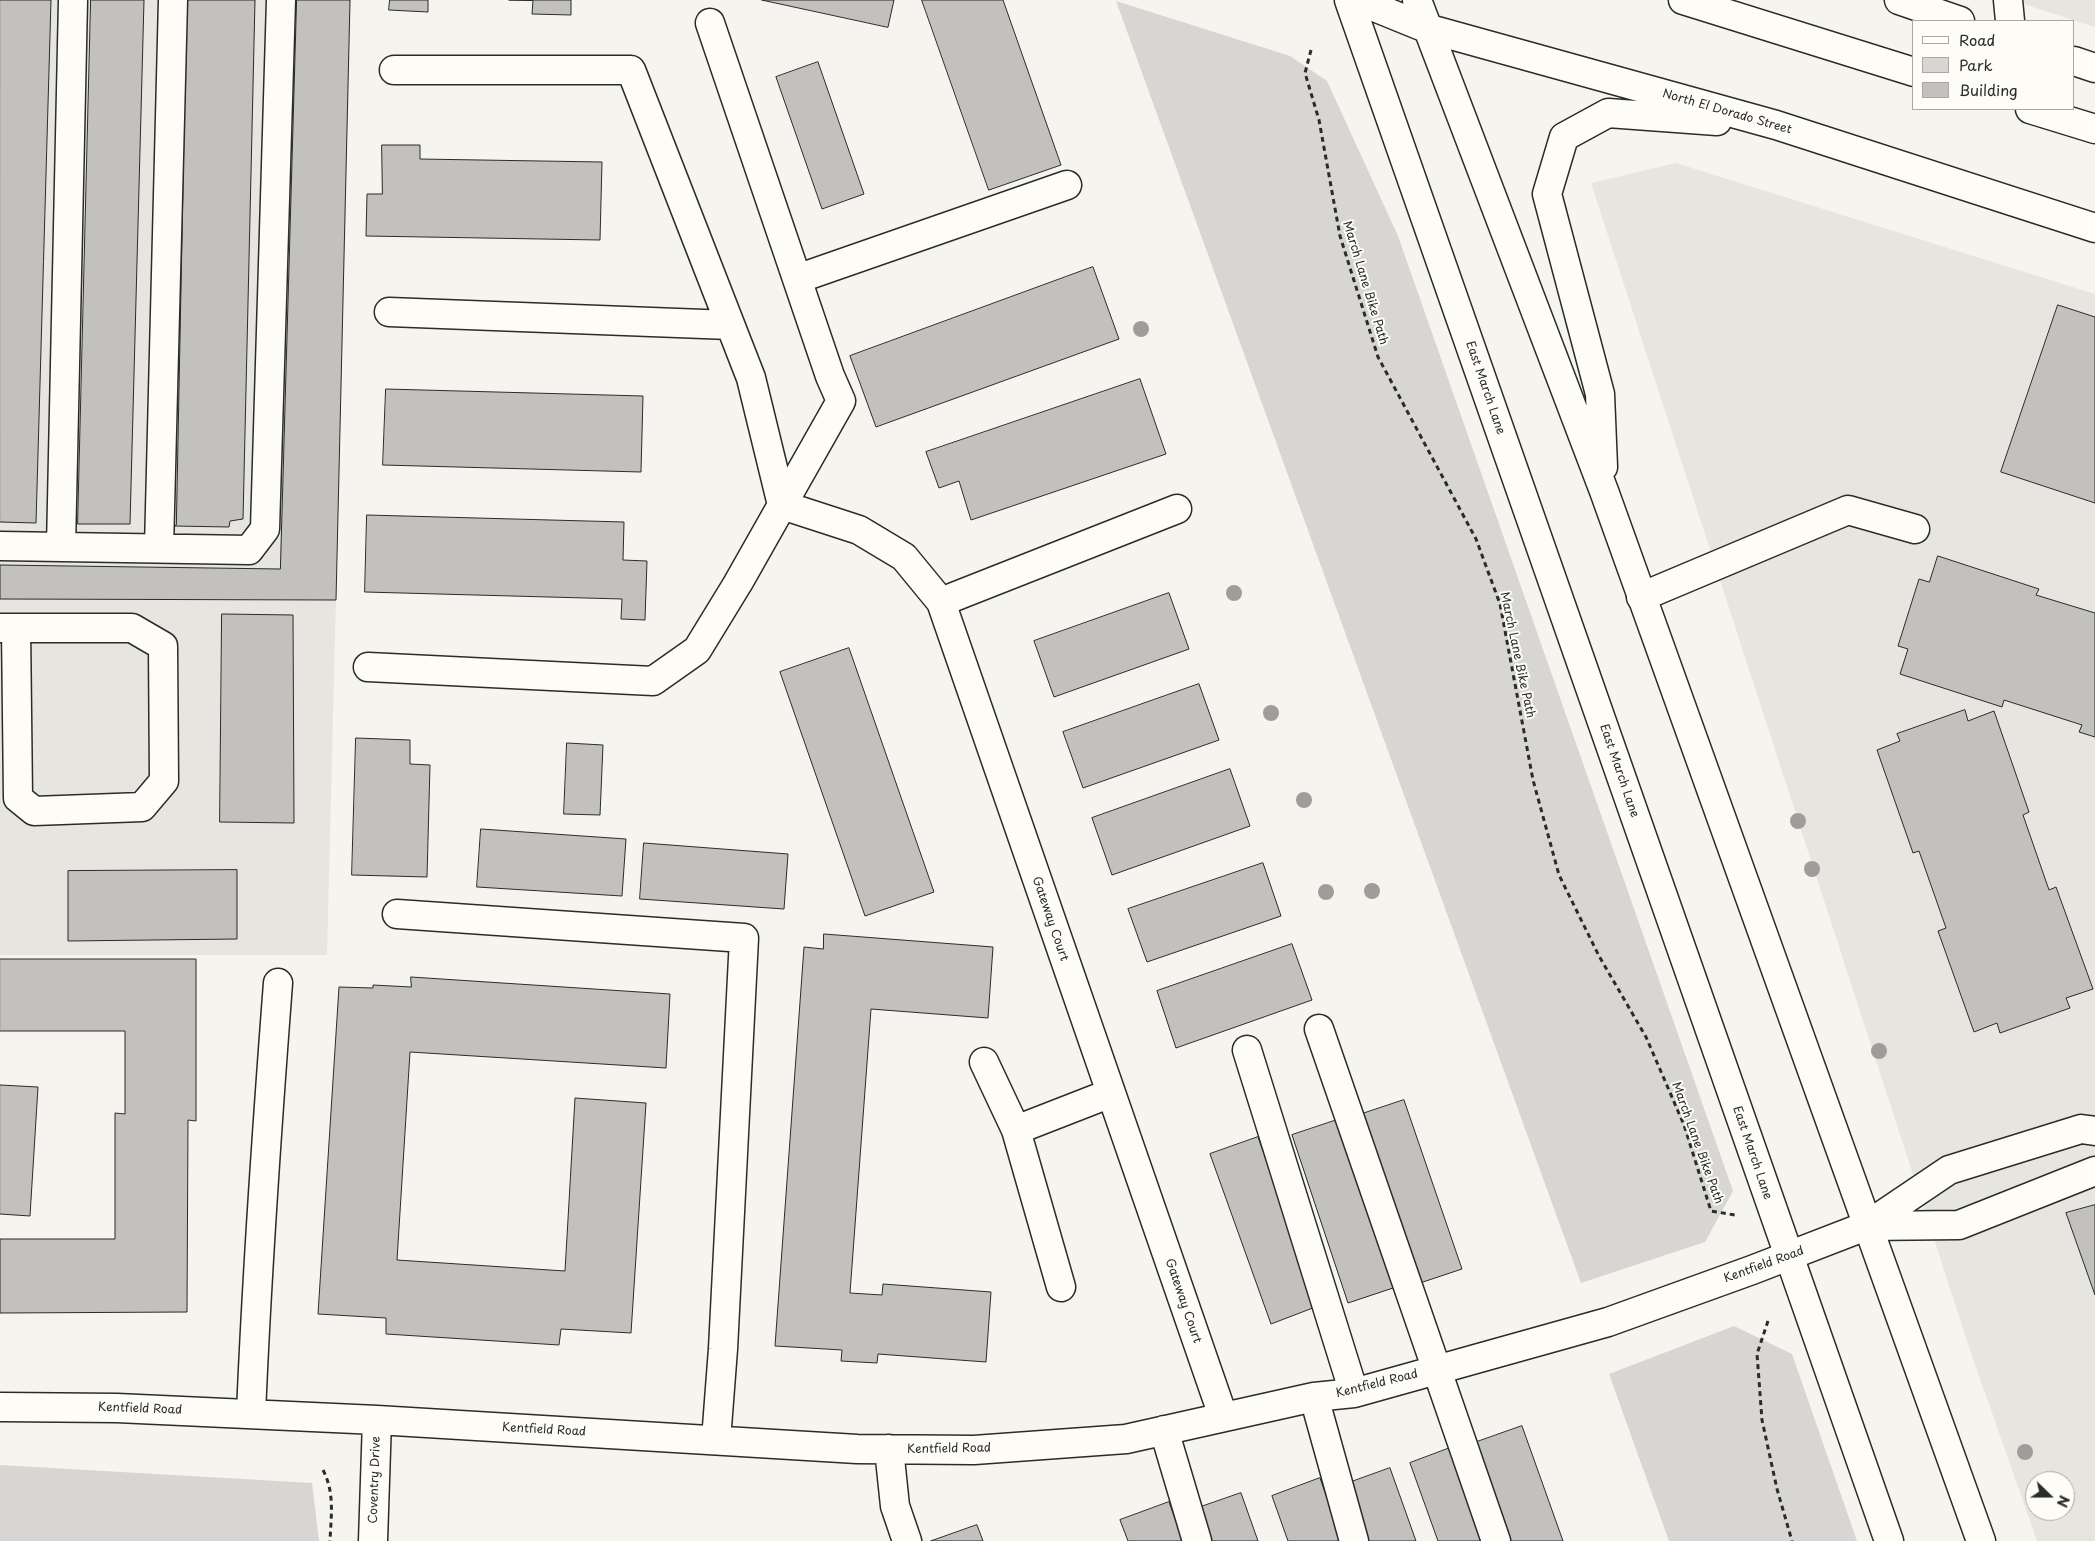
<!DOCTYPE html>
<style>
body{margin:0}
#map{position:relative;width:2095px;height:1541px;overflow:hidden;background:#f5f4ef;font-family:"Playpen Sans",sans-serif}
canvas{display:block}
.legend{position:absolute;left:1912px;top:20px;width:162px;height:90px;box-sizing:border-box;background:#fdfcf7;border:1px solid #a9a8a5;margin:0;padding:6px 9px;list-style:none;font-size:15px;color:#2b2b2b}
.legend li{display:flex;align-items:center;gap:10px;height:25px}
.legend b{width:25px;border:1px solid #a9a8a5}
.north{position:absolute;left:2025px;top:1471px;width:50px;height:50px;box-sizing:border-box;background:#fdfcf7;border:1px solid #a9a8a5;border-radius:50%;rotate:112deg;font-size:14px;font-weight:700;line-height:20px;text-align:center;color:#2b2b2b}
.north::after{content:'';display:block;margin:auto;width:18px;height:22px;background:#2b2b2b;clip-path:polygon(50% 0,100% 100%,50% 72%,0 100%)}
</style>
<div id="map">
<canvas width="2095" height="1541"></canvas>
<ul class="legend">
<li><b style="height:6px;background:#fdfcf7"></b>Road</li>
<li><b style="height:14px;background:#d7d6d2"></b>Park</li>
<li><b style="height:14px;background:#c2c1be"></b>Building</li>
</ul>
<div class="north">N</div>
</div>
<script>
const ctx = document.querySelector('canvas').getContext('2d');
ctx.lineJoin = 'round';
function fill(path, color) { ctx.fillStyle = color; ctx.fill(path, 'evenodd'); }
function stroke(path, color, width, dash) { ctx.strokeStyle = color; ctx.lineWidth = width; ctx.lineCap = dash ? 'butt' : 'round'; ctx.setLineDash(dash || []); ctx.stroke(path); }
function label(font, color, halo, rows, align = 'center') {
  ctx.font = font + ' "Playpen Sans",sans-serif'; ctx.lineWidth = 4; ctx.setLineDash([]); ctx.textBaseline = 'middle'; ctx.strokeStyle = halo; ctx.fillStyle = color; for (const [text, x, y, turn = 0] of rows) {
    ctx.save(); ctx.translate(x, y); ctx.rotate((+turn || 0) * Math.PI / 180); ctx.textAlign = isNaN(turn) ? turn : align; if (halo) ctx.strokeText(text, 0, 0); ctx.fillText(text, 0, 0); ctx.restore();
  }
}
fill(new Path2D(`
 M0,0H351L327,955H0Z
 M2011,0H2095V27Z
 M1676,163L2095,294V1541H2037L1971,1353L1591,183ZM2035,1481H2065V1511H2035Z`), '#e6e5e0');
fill(new Path2D(`
 M1116,1L1290,56L1327,81L1398,236L1733,1191L1705,1242L1581,1283Z
 M1734,1326L1792,1354L1857,1541H1669L1609,1374Z
 M0,1465L312,1483L319,1541H0Z`), '#d7d6d2');
const building = new Path2D(`
 M0,0H51L36,523L0,522Z
 M91,0H144L130,524H78Z
 M187,0H255L243,519L230,521L229,527L174,526L176,525Z
 M297,0H350L336,600L0,599V565L280,569Z
 M390,0H428V12L389,10Z
 M509,0H571V15L532,14L533,1Z
 M762,0H894L888,27Z
 M922,0H1003L1061,165L989,190Z
 M818,62L864,194L822,209L776,77Z
 M382,145H420V159L602,162L600,240L366,236L367,194H382Z
 M1093,267L1119,339L876,427L850,356Z
 M2058,305L2095,317V503L2001,472Z
 M1140,379L1166,454L971,520L959,481L939,488L926,452Z
 M386,389L643,396L641,472L383,465Z
 M367,515L624,522L623,560L647,561L645,620L621,619L622,599L365,592Z
 M1938,556L2039,589L2036,595L2095,613V737L2079,732L2082,725L2004,700L2002,707L1900,674L1908,649L1898,646L1919,579L1929,582Z
 M1169,593L1189,649L1054,697L1034,641Z
 M222,614L293,615L294,823L220,822Z
 M849,648L934,892L865,916L780,672Z
 M1199,684L1219,740L1083,788L1063,732Z
 M1965,710L1968,721L1994,711L2029,812L2023,815L2049,890L2056,887L2093,989L2066,998L2070,1008L2000,1033L1997,1023L1974,1032L1938,931L1946,928L1919,851L1913,853L1877,750L1900,741L1897,734Z
 M356,738L410,740V764L430,765L427,877L352,875Z
 M567,743L603,745L600,815L564,814Z
 M1230,769L1250,826L1112,875L1092,818Z
 M481,829L626,839L622,896L477,887Z
 M644,843L788,854L784,909L640,899Z
 M1263,863L1281,916L1147,962L1128,909Z
 M237,870V939L68,941V871Z
 M824,934L993,947L988,1018L871,1009L850,1293L882,1295L883,1284L991,1292L986,1362L878,1354L877,1363L841,1361L842,1350L775,1346L804,947L823,949Z
 M1292,944L1312,1000L1176,1048L1157,991Z
 M0,959H196V1121L188,1120L187,1312L0,1313V1239H115V1113L125,1114V1031H0Z
 M411,977L670,994L666,1068L410,1052L397,1260L565,1271L575,1098L646,1103L631,1333L561,1329L559,1345L386,1334V1318L318,1314L339,987L373,988V985L411,987Z
 M0,1085L38,1087L30,1216L0,1214Z
 M1404,1100L1462,1269L1414,1285L1356,1116Z
 M1340,1119L1396,1287L1348,1303L1292,1135Z
 M1258,1137L1318,1306L1271,1324L1210,1154Z
 M2095,1205V1295L2066,1213Z
 M1522,1426L1563,1541H1509L1474,1443Z
 M1458,1445L1491,1541H1438L1410,1463Z
 M1390,1468L1416,1541H1363L1343,1485Z
 M1320,1478L1342,1541H1288L1272,1496Z
 M1241,1493L1258,1541H1206L1195,1509Z
 M1169,1502L1183,1541H1128L1120,1520Z
 M977,1525L983,1541H931Z`);
fill(building, '#c2c1be');
stroke(building, '#2b2b2b', 1);
const minor = new Path2D(`
 M1899,0L1960,21
 M2008,0L2010,21
 M2074,61L2095,68
 M394,70H631L751,378L782,505
 M797,279L1067,185
 M389,312L730,325
 M782,505L859,530L904,557L941,602L1223,1416
 M0,546L249,550L265,529L281,0
 M61,547L73,0
 M159,548L173,0
 M1641,597L1848,510L1915,529
 M941,602L1177,509
 M0,628H132L163,646L164,781L142,807L34,811L18,798L16,628
 M368,667L653,681L697,650L738,583L841,401L830,376L710,23
 M397,914L744,938L723,1349L716,1440
 M1319,1029L1496,1541
 M1247,1050L1354,1393
 M984,1062L1016,1130L1111,1093
 M1016,1130L1061,1287
 M1866,1226L1959,1225L2095,1171
 M1314,1397L1354,1541
 M0,1407L117,1408L377,1420L857,1449L974,1450L1126,1439L1314,1397L1354,1393L1608,1322L1752,1270L1866,1226L1949,1170L2081,1129L2095,1131
 M251,1414C257,1270 267,1127 278,983
 M1164,1430L1197,1541
 M889,1449L895,1506L907,1541
 M373,1541L377,1420`);
const major = new Path2D(`
 M1349,0L1889,1541
 M1357,0L1426,28L1776,125L2095,228
 M1417,0L1604,491L1981,1541
 M1683,0L1914,72
 M2030,109L2095,129
 M1603,467L1600,394L1547,194L1564,137L1608,113L1717,121`);
stroke(minor, '#2b2b2b', 31);
stroke(major, '#2b2b2b', 31);
stroke(new Path2D(`
 M1311,50L1305,73L1319,120L1340,236L1378,357L1476,539L1500,604L1533,780L1559,875L1599,956L1646,1037L1684,1125L1711,1211L1735,1215
 M1768,1321L1757,1354L1762,1420L1777,1489L1792,1541
 M323,1470C335,1493 331,1516 330,1541`), '#2b2b2b', 3, [5, 4]);
stroke(minor, '#fdfcf7', 28);
stroke(major, '#fdfcf7', 28);
ctx.fillStyle = '#9e9d9a';
for (const [x, y] of [
 [1141,329],
 [1234,593],
 [1271,713],
 [1304,800],
 [1798,821],
 [1812,869],
 [1372,891],
 [1326,892],
 [1879,1051],
 [2025,1452]
]) { ctx.beginPath(); ctx.arc(x, y, 8, 0, 2 * Math.PI); ctx.fill(); }
label('12px', '#2b2b2b', '#fdfcf7', [
 ["North El Dorado Street",1727,112,16],
 ["March Lane Bike Path",1365,283,73],
 ["East March Lane",1485,388,71],
 ["March Lane Bike Path",1517,655,78],
 ["East March Lane",1619,771,71],
 ["Gateway Court",1050,919,71],
 ["March Lane Bike Path",1697,1143,70],
 ["East March Lane",1752,1153,71],
 ["Kentfield Road",1764,1265,-20],
 ["Gateway Court",1183,1301,71],
 ["Kentfield Road",1377,1384,-14],
 ["Kentfield Road",140,1409,2],
 ["Kentfield Road",544,1430,3],
 ["Kentfield Road",949,1449,-1],
 ["Coventry Drive",375,1480,-88]
]);
</script>
